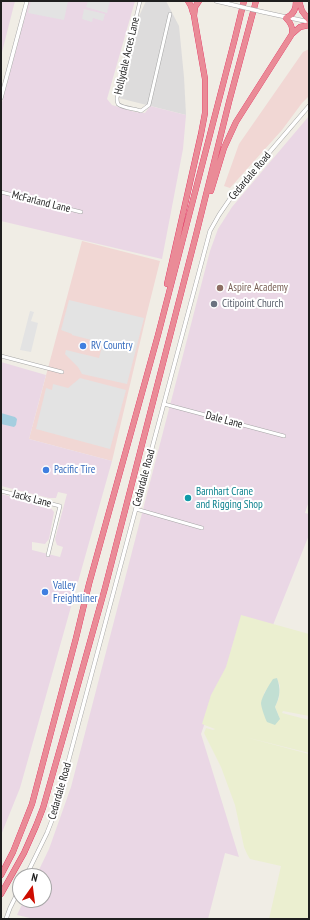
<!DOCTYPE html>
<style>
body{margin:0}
#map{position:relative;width:310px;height:920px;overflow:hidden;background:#f0ede5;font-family:"PT Sans Narrow",sans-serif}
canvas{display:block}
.frame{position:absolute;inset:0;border:2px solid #1f1f1f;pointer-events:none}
.north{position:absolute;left:12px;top:868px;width:40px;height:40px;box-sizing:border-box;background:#fff;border:1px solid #a5a5a5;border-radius:50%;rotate:14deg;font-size:11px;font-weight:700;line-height:16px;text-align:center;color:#1f1f1f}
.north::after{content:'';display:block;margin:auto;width:14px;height:18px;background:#ce0c00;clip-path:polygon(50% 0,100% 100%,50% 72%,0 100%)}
</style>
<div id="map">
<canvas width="310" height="920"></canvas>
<div class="frame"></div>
<div class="north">N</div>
</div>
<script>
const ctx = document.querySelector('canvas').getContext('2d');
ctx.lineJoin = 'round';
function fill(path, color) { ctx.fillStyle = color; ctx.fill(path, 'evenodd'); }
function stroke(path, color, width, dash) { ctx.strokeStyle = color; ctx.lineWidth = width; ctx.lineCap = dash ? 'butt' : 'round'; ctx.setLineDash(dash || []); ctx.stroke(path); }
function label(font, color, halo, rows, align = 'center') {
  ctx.font = font + ' "PT Sans Narrow",sans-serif'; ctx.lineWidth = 4; ctx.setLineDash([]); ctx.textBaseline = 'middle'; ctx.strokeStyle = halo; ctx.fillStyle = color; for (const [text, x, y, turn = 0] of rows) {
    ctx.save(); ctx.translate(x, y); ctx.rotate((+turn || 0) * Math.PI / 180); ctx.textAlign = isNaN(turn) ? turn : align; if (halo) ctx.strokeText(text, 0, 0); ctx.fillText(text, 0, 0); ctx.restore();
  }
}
fill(new Path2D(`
 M146,1H166L179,26L184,77L186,115L119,98L135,25Z`), '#dddcdc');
fill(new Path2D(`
 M309,49V96L302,103L282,130L230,188L224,186L239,144L303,52Z
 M82,241L160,261L146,317L112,461L29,439Z`), '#f1d7d4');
fill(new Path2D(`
 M1,1H15L1,56Z
 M29,1H135L107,99L112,105L135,112L145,113L150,106L186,115L183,149L162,259L1,221V106Z
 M309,116V501L305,513L309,514V535L273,625L214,697L201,734L239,857L225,853L208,919H34L17,915L24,900H44V876H36L49,849L71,787L210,251L218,229L232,207Z
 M1,362L46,375L29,439L112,461L20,788L1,835V494L49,506L54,512L49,539L45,544L32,542V550L60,557L63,547L57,545L55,539L67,494L58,492L56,498H49L1,486Z`), '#ead7e5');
fill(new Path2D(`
 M241,615L309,634V716L283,711L282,713L309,720V753L245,737L309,754V919H269L281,866L250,859L247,854L244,847L235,805L221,767L204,733L206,728L213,730L215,729L202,724L211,695L226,667ZM277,678L280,686L279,698L275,707L280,719L264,693Z`), '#ebefd0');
fill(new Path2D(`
 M277,678C281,689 280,697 275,707L280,719L275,725L267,722C265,718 261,707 261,703C262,696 269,685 273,679Z`), '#c2dfd3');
fill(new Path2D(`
 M31,1H68L64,20L28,13Z
 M88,1H110L107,13L86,7Z
 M84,9L105,14L103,21L93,18L92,22L82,19Z
 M69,300L144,318L127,384L82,374L78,367L65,354L66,350L99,358L103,343L72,335V334L61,330Z
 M30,311L34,312L31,321L38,323L31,352L20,350Z
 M80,378L126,390L110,449L36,429L46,388L52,390L53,384L68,388Z`), '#e3e3e3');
fill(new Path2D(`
 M1,413L15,417L17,419L16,425L14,427L1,424Z`), '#a4cedf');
const minor = new Path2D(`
 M140,1L117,98C117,100 117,102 118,104C122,108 136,109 141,111L149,105L170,14
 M1,192L81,212
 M1,356L62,372
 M164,404L284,436
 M1,491L60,506L48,555
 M136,509L202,528`);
const tertiary = new Path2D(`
 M216,1L229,4
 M263,12L309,22
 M1,98L27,1
 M26,876L47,833L54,815L210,231L219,215L232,196L309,106
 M6,919L10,908L20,888`);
const motorway = new Path2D(`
 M188,1L191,6L193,13
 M299,1L302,11L309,20
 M292,34L300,27L309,25
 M211,191L224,148L236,122L292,34C293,27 291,23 286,18C294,14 296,9 296,1
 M167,284L201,134L205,113V79L194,16L195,7L199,1
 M1,875L13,852L32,804L76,638L89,584L158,335L235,38L244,1
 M1,894L24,853L36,826L43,808L67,724L105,588L196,235L229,102L256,1`);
stroke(minor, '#a6a6a6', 4);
stroke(tertiary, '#a6a6a6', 4.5);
stroke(motorway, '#e12056', 6);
stroke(minor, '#fff', 3);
stroke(tertiary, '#fff', 3.5);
stroke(motorway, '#ea8b97', 5.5);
const tertiaryBridge = new Path2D(`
 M229,4L263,12`);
stroke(tertiaryBridge, '#a6a6a6', 4.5, []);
stroke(tertiaryBridge, '#fff', 3.5);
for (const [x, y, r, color] of [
 [220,288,4,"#8d6e63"],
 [214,304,4,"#6b7280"],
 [83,346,4,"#3f7fe0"],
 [46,470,4,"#3f7fe0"],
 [188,498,4,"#0f9aa8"],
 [45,592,4,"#3f7fe0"]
]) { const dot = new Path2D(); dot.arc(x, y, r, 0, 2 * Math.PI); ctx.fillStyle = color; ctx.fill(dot); stroke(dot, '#fff', 1.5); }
label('11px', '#1f1f1f', '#fff', [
 ["Hollydale Acres Lane",127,56,-77],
 ["Cedardale Road",250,176,-50],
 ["McFarland Lane",41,202,14],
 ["Dale Lane",224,420,15],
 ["Cedardale Road",144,478,-75],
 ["Jacks Lane",32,499,15],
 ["Cedardale Road",60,791,-74]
]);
label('11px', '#785e54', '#fff', [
 ["Aspire Academy",228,288]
], 'left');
label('11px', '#5b616d', '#fff', [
 ["Citipoint Church",222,304]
], 'left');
label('11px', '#366cbe', '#fff', [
 ["RV Country",91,346],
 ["Pacific Tire",54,470],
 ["Valley",53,586],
 ["Freightliner",53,599]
], 'left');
label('11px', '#0d838f', '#fff', [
 ["Barnhart Crane",196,492],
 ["and Rigging Shop",196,505]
], 'left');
</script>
